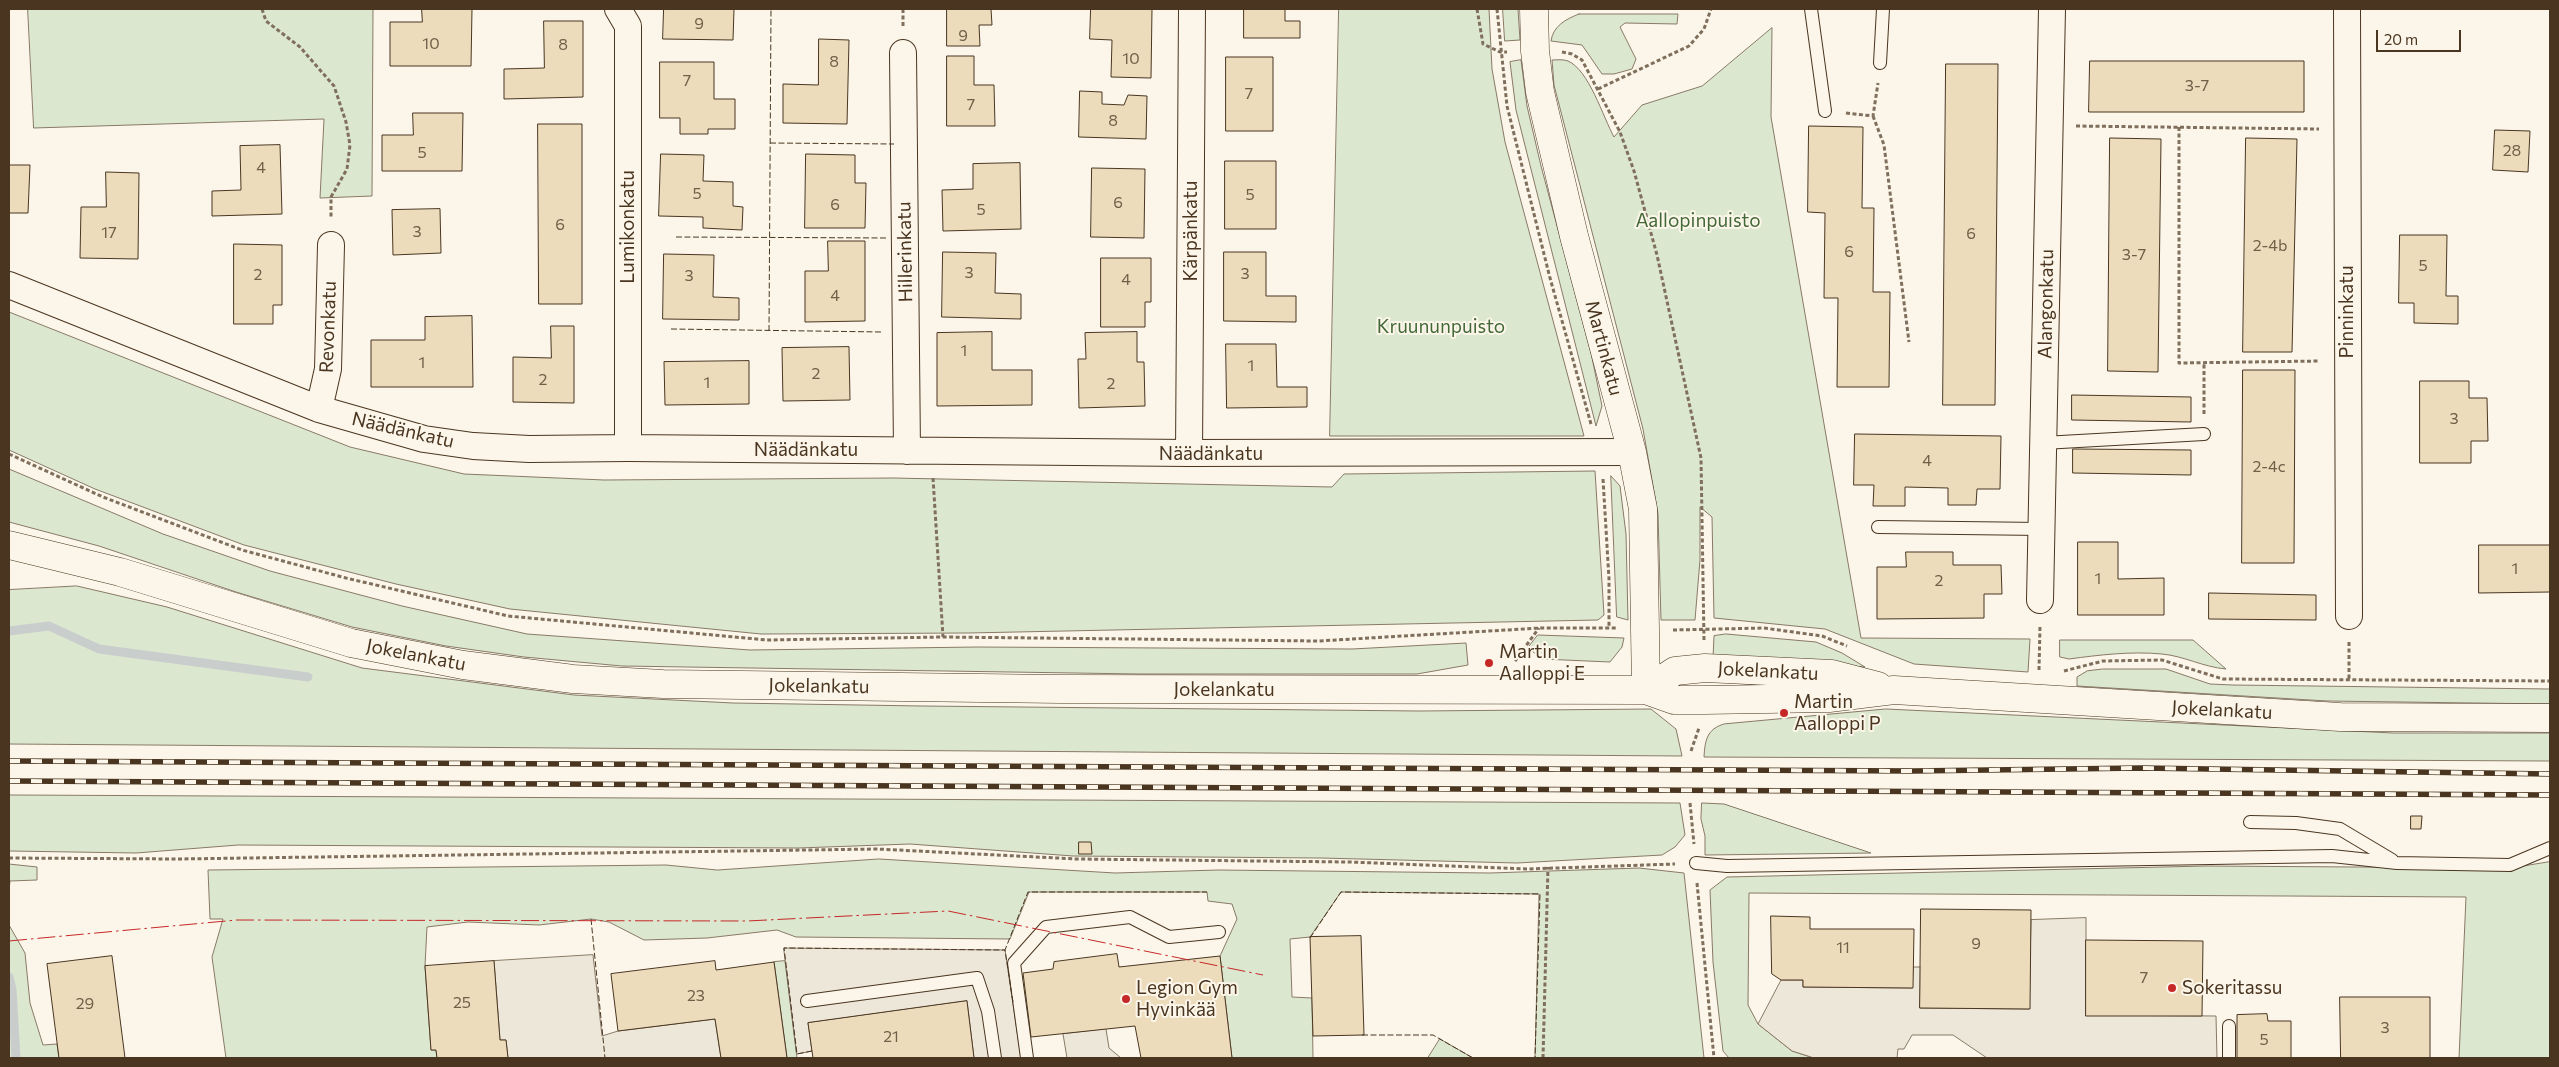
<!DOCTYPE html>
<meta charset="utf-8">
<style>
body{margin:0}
#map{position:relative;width:2559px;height:1067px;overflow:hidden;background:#fbf6e9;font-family:Commissioner,sans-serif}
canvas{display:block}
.frame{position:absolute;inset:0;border:10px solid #4a3520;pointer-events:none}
.scale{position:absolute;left:2376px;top:30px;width:85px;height:22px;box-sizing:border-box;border:2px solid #4a3520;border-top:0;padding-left:6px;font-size:15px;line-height:18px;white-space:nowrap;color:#4a3520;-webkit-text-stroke:4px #fbf6e9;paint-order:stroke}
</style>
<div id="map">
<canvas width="2559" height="1067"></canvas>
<div class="frame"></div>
<div class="scale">20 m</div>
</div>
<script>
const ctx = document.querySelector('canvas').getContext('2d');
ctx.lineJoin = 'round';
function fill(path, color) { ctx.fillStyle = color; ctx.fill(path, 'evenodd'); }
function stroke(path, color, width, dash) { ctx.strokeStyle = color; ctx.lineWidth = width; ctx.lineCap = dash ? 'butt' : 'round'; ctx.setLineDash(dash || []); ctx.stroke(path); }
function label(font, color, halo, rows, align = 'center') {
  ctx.font = font + ' Commissioner,sans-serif'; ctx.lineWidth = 4; ctx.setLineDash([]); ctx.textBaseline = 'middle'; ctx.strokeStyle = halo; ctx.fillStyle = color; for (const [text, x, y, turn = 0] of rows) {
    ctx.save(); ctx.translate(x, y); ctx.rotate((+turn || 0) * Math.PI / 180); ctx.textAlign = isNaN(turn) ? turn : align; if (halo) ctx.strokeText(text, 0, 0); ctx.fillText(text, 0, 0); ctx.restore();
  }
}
const green = new Path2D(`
 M28,9H373L372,196L320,198L324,119L34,128Z
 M1339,9H1489L1492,69L1505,142L1584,436H1330Z
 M1503,9H1518L1520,40L1505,41Z
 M1579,14H1678L1677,24L1625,23L1620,27L1636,59L1632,69L1614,74H1602L1582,45L1551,41C1553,26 1566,19 1579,14Z
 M1772,28L1771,117L1861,638L2030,639L2028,672L1914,664L1825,629L1714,618L1712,517L1700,507V560L1695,620H1661L1658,514L1643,429L1554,85L1552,60C1557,60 1563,59 1568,61C1589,70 1603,117 1614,137L1642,105L1702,86Z
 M1521,60L1527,106L1541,166L1591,353L1602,406L1596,426L1516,110L1510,62Z
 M9,312L350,447L464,474L604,480L893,478L1332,487L1344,474L1595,471L1604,615L1598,620L968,633L761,634L510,609L396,584L244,545L95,489L9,450Z
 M9,469L163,534L270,571L402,606L527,634L750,650L977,647L1352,649L1466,643L1468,665L1417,674H1139L622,666L524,657L446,646L352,627L236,592L99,546L9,522Z
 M1611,476L1620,486L1626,534L1628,620L1617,617Z
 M77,586L167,607L362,668L574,695L733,703L922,706L1419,711L1651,709L1676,729L1682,756L9,744V590Z
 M1726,634L1816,642L1842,653L1865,667L1713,658L1714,636Z
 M1538,635L1624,638L1622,647L1610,662L1542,659L1528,648Z
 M2060,640H2193L2226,669C2203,667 2184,656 2162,654C2131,651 2099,655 2069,659L2060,657Z
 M2103,669H2166L2210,684L2233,685L2550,689V704L2327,701L2077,686V677L2087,671Z
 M1886,709L2393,733H2550V761L1704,757C1705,740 1707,729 1724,724Z
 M9,795L1680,803L1685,835L1675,847L1662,855L1517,863L1321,858L1073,856L910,844L798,848L238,845L136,853L9,851Z
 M1702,803L1724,804L1871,853L1705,855V836L1701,819Z
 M879,859L1115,873L1218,870L1490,873L1639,868L1684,873L1704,1058H1535L1539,894L1341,892L1310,937L1290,939L1292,997L1312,998L1313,1058H1232L1220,956L1237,919L1232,904L1208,901L1207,892H1029L1010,939L796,937L777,930L707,938L644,940L609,922L591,919L539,925L468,922L427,927L425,966L431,1050H436L437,1058H226L212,957L223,919H210L208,870L666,865L717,870Z
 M2550,862V1058H2459L2466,897L1749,893L1748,1005L1758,1024L1792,1051L1814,1058H1729L1723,1051L1713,962L1710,890L1727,877L2206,866L2510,868Z
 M9,864L37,867V880L10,881L9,891Z
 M9,925L25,953L30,1003L43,1045L57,1044L59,1058H9Z
 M785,961L797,1058H787L774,962Z
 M1440,1039L1473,1058H1428Z`);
fill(green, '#dce7d0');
stroke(green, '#887966', 1);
const parking = new Path2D(`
 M2086,918V1015L2216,1016L2217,1058H1987L1953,1035H1912L1904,1049H1898L1897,1058H1814L1792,1051L1758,1024L1781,980H1803V987L1912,988L1913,967H1921L1920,1008L2029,1009L2031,920Z
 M784,948L1005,950L1021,1058H974L967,1001L808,1023L812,1051L797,1054Z
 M593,955L602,1036L618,1031L715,1019L721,1058H508L506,1040H500L494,961Z
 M1106,1029L1109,1048L1121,1058H1067L1063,1034Z`);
fill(parking, '#ede7d9');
stroke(parking, '#887966', 1);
stroke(new Path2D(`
 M9,631L49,626L99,649L308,677
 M9,977L12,989L16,1058`), '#c9cecd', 9);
const building = new Path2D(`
 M422,9H472L471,66H390V22H422Z
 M664,9H734L733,40L663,39Z
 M947,9H991L992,25H979L980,46H947Z
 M1091,9H1152L1151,78L1111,77L1112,40L1090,39Z
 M1244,9H1285V21H1300V38H1244Z
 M544,21H583V97L504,99V69L544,68Z
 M819,39L849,40L847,124L783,123V84L818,85Z
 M947,56H974V85H994L995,126H947Z
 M1226,57H1273V131H1226Z
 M2090,61H2304V112H2089Z
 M660,62H714V99H735V129H708V134H680V118H660Z
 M1946,64H1998L1995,405H1943Z
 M1080,91L1102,92V104L1124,105L1128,95L1147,96L1146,139L1079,137Z
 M413,113H463L462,171H382V135H413Z
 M538,124H582V304H539Z
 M1809,126L1863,127L1862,208H1874L1873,292H1890L1889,387H1837L1838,298H1824L1825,213L1808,212Z
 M2495,130L2530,131L2528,172L2493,170Z
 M2110,138L2161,139L2158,372L2108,371Z
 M2246,138L2297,139L2292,352H2243Z
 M280,145L282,214L212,216V191L241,190L240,146Z
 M661,154L704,155L703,181L733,182V206L743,207L742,230L703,228V217L659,216Z
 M806,154L855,155V183H866L865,228H805Z
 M1225,161H1276V229H1225Z
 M1020,163L1021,229L943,231L942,190L973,189V164Z
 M9,165H30L28,213H9Z
 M1092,168L1145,169L1144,238L1091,237Z
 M106,172L139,173L138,259L80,258L81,207H106Z
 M440,209L441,253L393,255L392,210Z
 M2400,235H2447L2446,296H2458V324L2414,323V303H2399Z
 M828,241H865V321L805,322V271H828Z
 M234,244L282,245V305H273V324H234Z
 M943,252L996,253L995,293L1021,294V319L942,317Z
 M1224,252H1266V296H1296V322L1224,321Z
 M664,254L714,255L713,297L739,298V320L663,319Z
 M1101,258H1151V302H1145V327H1101Z
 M472,316L473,387H371V340H425V317Z
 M551,326H574V403L513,402V357L551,358Z
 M992,332V370H1032V405L937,406V333Z
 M1137,332V362H1144L1145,406L1079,408L1078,359H1086L1085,333Z
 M1226,344H1276L1277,387H1307V407L1227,408Z
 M849,347L850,400L783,401L782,348Z
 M749,361V404L665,405L664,362Z
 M2243,370H2295L2294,563H2242Z
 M2420,381H2469V398H2487L2488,441H2471V463H2420Z
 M2072,395L2191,397V422L2072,420Z
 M1855,434L2001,436L2000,489H1977L1976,505H1948V488L1905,487V506H1873L1874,485H1854Z
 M2073,449L2191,450V475L2073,473Z
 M2078,542H2118V579L2164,578V615H2078Z
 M2479,545H2550V592L2479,593Z
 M1906,552H1953V565H2001L2002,594H1984V618L1877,619V567H1906Z
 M2209,593L2316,595V620L2209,619Z
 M2411,816H2422L2421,829H2411Z
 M1079,842H1091L1092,854H1079Z
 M1921,909L2031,910L2030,1009L1920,1008Z
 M1771,916L1810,917V929H1914L1913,988L1803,987V980H1781L1772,974Z
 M1361,936L1364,1035L1313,1036L1310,937Z
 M2086,940L2203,941L2202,1016H2086Z
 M1117,954L1119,967L1220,956L1232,1058H1141L1135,1026L1031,1037L1023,973L1053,969L1054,962Z
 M112,956L125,1058H59L47,964Z
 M494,961L500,1040H506L508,1058H437L436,1050H431L425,966Z
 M715,961L716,970L774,962L787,1058H721L715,1019L618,1031L611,974Z
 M2340,997H2430V1058H2341Z
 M967,1001L974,1058H813L808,1023Z
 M2267,1014L2268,1021H2291V1058H2237V1015Z`);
fill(building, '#ecdcbc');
stroke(building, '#4a3520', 1);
const service = new Path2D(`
 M1811,9L1825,111
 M1880,63L1883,9
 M2043,443L2204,434
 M1878,527L2042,529
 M2250,822L2296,823L2340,829L2392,860
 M1696,863L1727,866L2332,856L2397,863L2510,865L2550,848
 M807,1001L977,978L988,1011L995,1058
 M1027,1058L1014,963L1046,927L1130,917L1169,937L1219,932
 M2229,1058V1026`);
const minor = new Path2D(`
 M618,9L628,26V448
 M2347,9L2349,616
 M903,53L907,451
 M9,285L319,409L424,439L473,446L529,449L628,448L1189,453L1632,452
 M319,409L328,369L331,245
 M1189,453L1192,9
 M2040,600L2052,9`);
const tertiary = new Path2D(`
 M1534,9L1535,51L1540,92L1574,236L1632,452L1643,509L1646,690
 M9,545L120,572L351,643L463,665L573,679L663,684L1060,689L1646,690L1674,700H1704L1829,698L1894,690L2340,717L2550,718
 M1646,690L1675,671L1705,668L1832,674L1878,686`);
stroke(service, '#4a3520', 14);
stroke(minor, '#4a3520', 28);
stroke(tertiary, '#4a3520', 29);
stroke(new Path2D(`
 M262,9L266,21L300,47L334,86L346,122L350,145L347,169L331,197V219
 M1477,9L1483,44L1500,52H1507
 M1497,9L1507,106L1550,278L1591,424
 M903,26V9
 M1562,52L1572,54L1582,60L1620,132L1634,171L1657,255L1701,458L1704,640
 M1598,89L1689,46L1704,29L1711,9
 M1846,113L1873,116L1878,83
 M1873,116L1884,145L1909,342
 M2076,126L2319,129
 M2179,127V363L2320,361
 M2204,414V363
 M9,454L103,497L242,550L346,578L508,616L767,640L943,637L1318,641L1540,628H1617
 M933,478L943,637
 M1603,479L1609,579V628
 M1673,630L1764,628L1822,636L1847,646
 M2349,642V679
 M1515,661L1539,628
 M2039,670L2040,626
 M2064,671L2103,661L2162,660L2223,679L2550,681
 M1691,751L1699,728
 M1690,803L1694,844
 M9,858L179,859L877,849L1077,859L1350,862L1527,869L1675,864
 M1697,883L1714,1058
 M1543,1058L1548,867`), '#7f6f5c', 3, [4, 2.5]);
stroke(service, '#fbf6e9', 12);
stroke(minor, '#fbf6e9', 26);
stroke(tertiary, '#fbf6e9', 28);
const rail = new Path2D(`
 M9,761L1913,771L2141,768L2550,774
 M9,781L2550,795`);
stroke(rail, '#4a3520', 5.5);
stroke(rail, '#fbf6e9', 4, [11]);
stroke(new Path2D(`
 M770,143L894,144
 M676,237L886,238
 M671,329L882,332
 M769,331L771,9
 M591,919L605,1058
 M1310,938L1341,892L1540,894L1535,1058
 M1013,1002L1005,950L1028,892H1207
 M1362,1035H1433L1473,1058
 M812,1051L797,1054L784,948L1005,950`), '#4a3520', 1, [6, 2.5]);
stroke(new Path2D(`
 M9,941L237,920L747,921L948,911L1263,975`), '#c62828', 1, [18, 4, 2.5, 4]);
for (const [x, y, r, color] of [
 [1489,663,5,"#c62828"],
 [1784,713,5,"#c62828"],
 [2172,988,5,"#c62828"],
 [1126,999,5,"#c62828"]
]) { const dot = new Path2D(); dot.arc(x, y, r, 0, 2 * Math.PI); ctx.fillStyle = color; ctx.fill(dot); stroke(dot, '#fbf6e9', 2); }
label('16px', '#725f47', null, [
 ["9",699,24],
 ["9",963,36],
 ["10",431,44],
 ["8",563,45],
 ["10",1131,59],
 ["8",834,62],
 ["7",687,81],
 ["3-7",2197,86],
 ["7",1249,94],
 ["7",971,105],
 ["8",1113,121],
 ["28",2512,151],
 ["5",422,153],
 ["4",261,168],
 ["5",697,194],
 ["5",1250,195],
 ["6",1118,203],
 ["6",835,205],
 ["5",981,210],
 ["6",560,225],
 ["3",417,232],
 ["17",109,233],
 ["6",1971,234],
 ["2-4b",2270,246],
 ["6",1849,252],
 ["3-7",2134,255],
 ["5",2423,266],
 ["3",969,273],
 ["3",1245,274],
 ["2",258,275],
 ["3",689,276],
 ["4",1126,280],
 ["4",835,296],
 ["1",964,351],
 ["1",422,363],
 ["1",1251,366],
 ["2",816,374],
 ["2",543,380],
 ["1",707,383],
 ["2",1111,384],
 ["3",2454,419],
 ["4",1927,461],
 ["2-4c",2269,467],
 ["1",2515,569],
 ["1",2098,579],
 ["2",1939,581],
 ["9",1976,944],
 ["11",1843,948],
 ["7",2144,978],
 ["23",696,996],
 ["25",462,1003],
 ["29",85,1004],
 ["3",2385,1028],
 ["21",891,1037],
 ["5",2264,1040]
]);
label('19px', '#436837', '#fbf6e9', [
 ["Aallopinpuisto",1698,221],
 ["Kruununpuisto",1441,327]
]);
label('19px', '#4a3520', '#fbf6e9', [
 ["Lumikonkatu",628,227,-90],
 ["Kärpänkatu",1191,231,-90],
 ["Hillerinkatu",905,252,-91],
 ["Alangonkatu",2046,304,-89],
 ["Pinninkatu",2347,312,-90],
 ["Revonkatu",328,327,-88],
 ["Martinkatu",1604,348,75],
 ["Näädänkatu",403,430,13],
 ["Näädänkatu",806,450],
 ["Näädänkatu",1211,454],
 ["Jokelankatu",416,655,11],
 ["Jokelankatu",1768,671,3],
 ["Jokelankatu",819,686,1],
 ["Jokelankatu",1224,690],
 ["Jokelankatu",2222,710,3]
]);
label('19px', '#4a3520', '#fbf6e9', [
 ["Martin",1499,652],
 ["Aalloppi E",1499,674],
 ["Martin",1794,702],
 ["Aalloppi P",1794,724],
 ["Legion Gym",1136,988],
 ["Hyvinkää",1136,1010],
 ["Sokeritassu",2182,988]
], 'left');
</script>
